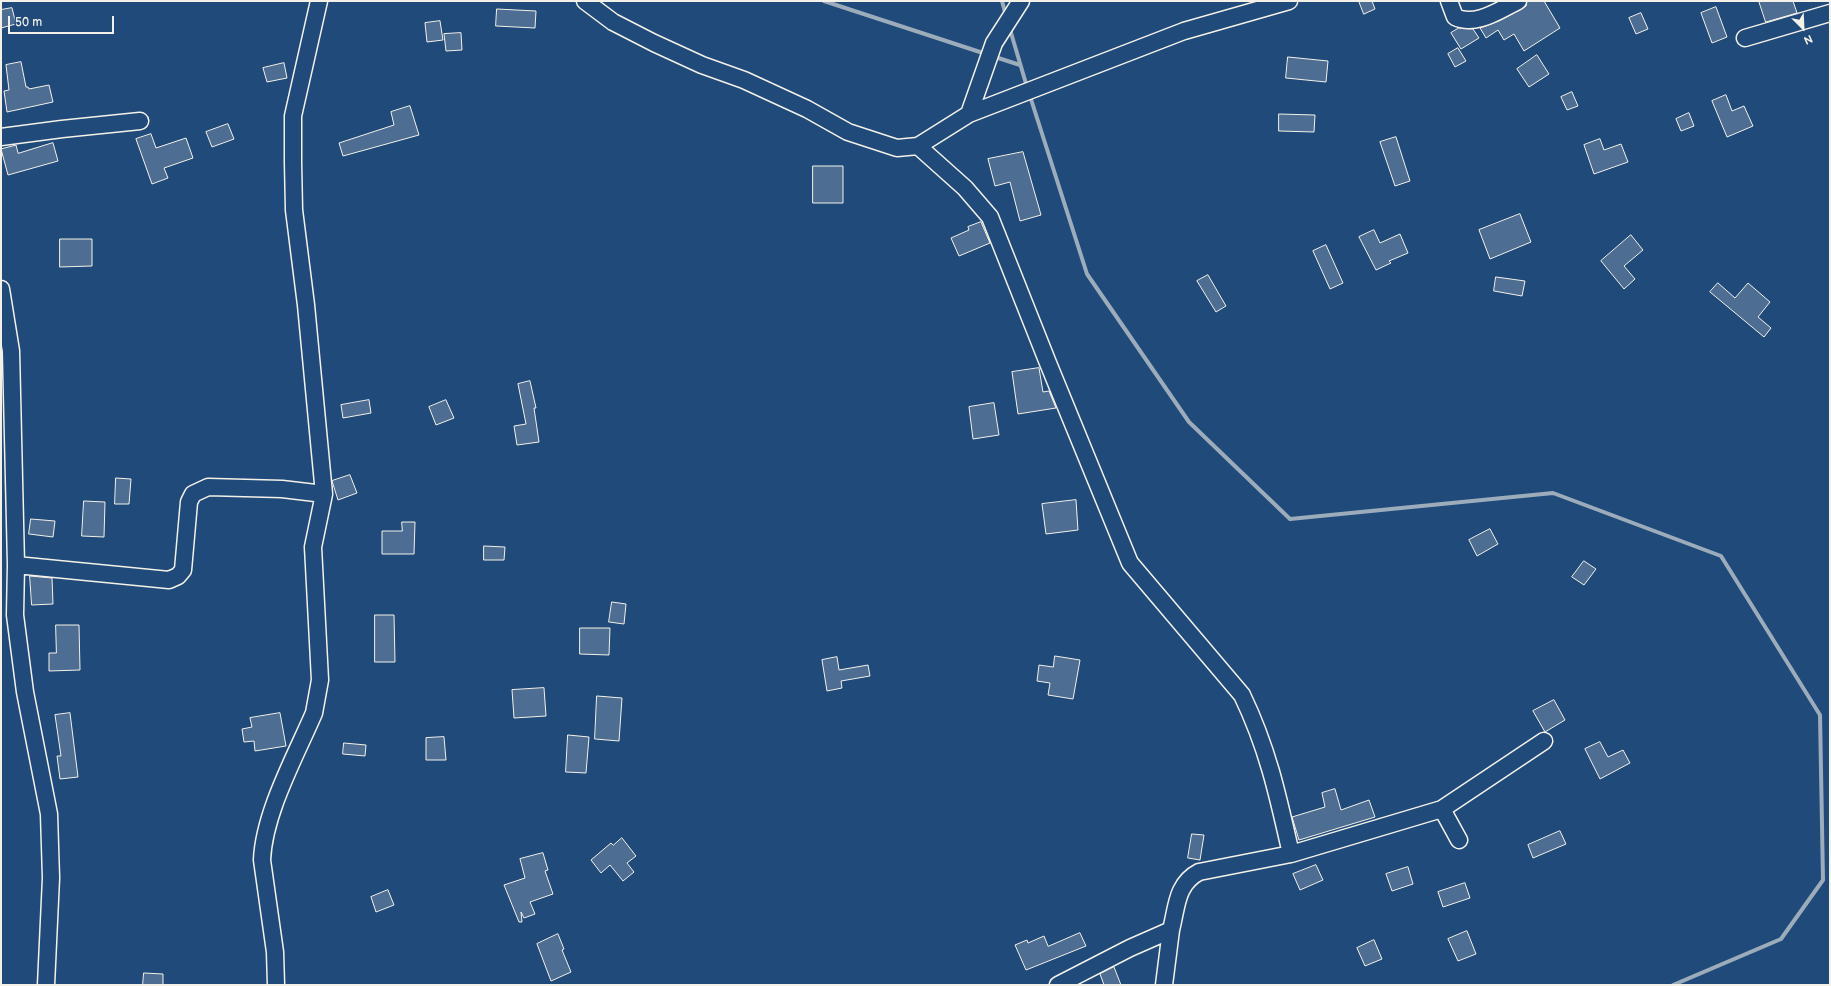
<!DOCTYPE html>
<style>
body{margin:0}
#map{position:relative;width:1831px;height:986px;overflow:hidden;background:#1f4a7a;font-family:"Balsamiq Sans",sans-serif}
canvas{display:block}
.frame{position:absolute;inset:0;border:2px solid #f4f1e8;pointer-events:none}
.north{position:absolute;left:1783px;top:8px;width:40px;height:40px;-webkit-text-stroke:3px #1f4a7a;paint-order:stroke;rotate:156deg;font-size:11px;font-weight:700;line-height:16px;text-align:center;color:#f4f1e8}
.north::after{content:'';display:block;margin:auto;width:14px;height:18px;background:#f4f1e8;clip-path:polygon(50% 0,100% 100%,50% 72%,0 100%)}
.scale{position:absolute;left:8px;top:16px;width:106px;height:18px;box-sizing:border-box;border:2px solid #f4f1e8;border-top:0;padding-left:5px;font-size:12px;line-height:14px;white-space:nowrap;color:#f4f1e8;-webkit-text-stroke:3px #1f4a7a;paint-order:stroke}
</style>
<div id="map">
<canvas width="1831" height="986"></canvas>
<div class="frame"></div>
<div class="north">N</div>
<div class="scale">50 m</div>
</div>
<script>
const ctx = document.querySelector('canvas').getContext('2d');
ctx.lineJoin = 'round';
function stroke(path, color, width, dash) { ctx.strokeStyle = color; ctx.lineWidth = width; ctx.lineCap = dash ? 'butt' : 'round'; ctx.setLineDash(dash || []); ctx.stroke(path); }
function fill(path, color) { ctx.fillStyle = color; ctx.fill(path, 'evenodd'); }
stroke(new Path2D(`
 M824,1L986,54
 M1002,1L1006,16
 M1009,26L1027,87
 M992,56L1020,65
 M1029,93L1087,274L1189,422L1290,519L1553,493L1721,556L1820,715L1823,880L1781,939L1673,985`), '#9cacbb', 4);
const building = new Path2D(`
 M1359,1H1372L1375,9L1364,14Z
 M1527,1H1544L1560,28L1524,51L1514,34L1504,40L1498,30L1486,38L1480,28L1499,21L1522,9L1526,6Z
 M1759,1H1793L1797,13L1766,22Z
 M1716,7L1727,37L1712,43L1701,13Z
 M12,8L16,24L1,28V10Z
 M497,9L536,11L535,28L496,26Z
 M1641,13L1648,29L1636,34L1629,18Z
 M440,21L443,40L427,42L425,23Z
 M1459,28L1473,29L1479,38L1461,49L1451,33Z
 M461,33L462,50L446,51L444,34Z
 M1458,48L1466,61L1455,67L1448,54Z
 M1537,55L1549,74L1529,87L1517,69Z
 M1288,57L1328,61L1326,82L1286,78Z
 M21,62L26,87H28L29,89L49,85L53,102L7,112L4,91L9,90L6,65Z
 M284,63L287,78L267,82L263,68Z
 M1572,92L1578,106L1567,110L1561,97Z
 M1726,95L1732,111L1744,106L1753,126L1727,137L1712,101Z
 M410,106L419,135L343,156L339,143L394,125L391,112Z
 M1689,113L1694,126L1681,131L1676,119Z
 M1279,114L1315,115L1314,132L1279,131Z
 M228,124L234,139L212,147L206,132Z
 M151,134L156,148L186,138L193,158L164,168L168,178L152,184L136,139Z
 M1396,137L1410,181L1395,186L1380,142Z
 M1600,139L1604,150L1621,144L1628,162L1594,174L1584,145Z
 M53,143L58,161L8,175L1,149L16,145L18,153Z
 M1023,152L1041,215L1020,221L1010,182L995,186L988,159Z
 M813,166H843V203H813Z
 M1520,214L1531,242L1490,259L1479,230Z
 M981,222L990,243L959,256L951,238L969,230L968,227Z
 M1374,230L1380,243L1400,234L1408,253L1389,261L1391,263L1376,270L1359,237Z
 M1631,235L1643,250L1624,266L1635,279L1624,289L1601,261Z
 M60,239H92V266L60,267Z
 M1326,245L1343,283L1330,289L1313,251Z
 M1208,275L1226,306L1216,312L1197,281Z
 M1496,277L1525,281L1522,296L1494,291Z
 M1718,283L1735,298L1748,283L1770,302L1758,317L1771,328L1764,337L1710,292Z
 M1039,368L1043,392L1049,391L1056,408L1018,414L1012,372Z
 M530,381L536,408H534L539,442L517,445L514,426L526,424L518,384Z
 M369,400L371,413L343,418L341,405Z
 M446,400L454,418L436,425L429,407Z
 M994,403L999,435L973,439L969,407Z
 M350,475L357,493L338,500L332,481Z
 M116,478L131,479L129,504H115Z
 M1076,500L1078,530L1046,534L1042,504Z
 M84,501L105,502L104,537L82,536Z
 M31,519L55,521L53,537L29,534Z
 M402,522H415L414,554H382V531H402Z
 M1490,529L1498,544L1477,556L1469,540Z
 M484,546L505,547L504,560H484Z
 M1584,561L1596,569L1584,585L1572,577Z
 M30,576L52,578L53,604L32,605Z
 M612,602L626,604L624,624L609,622Z
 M375,615H394L395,662H375Z
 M56,625H79L80,670L49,671V653H56Z
 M580,628H610L609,655L580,654Z
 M1055,656L1080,660L1073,699L1048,695L1050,683L1037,681L1039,665L1053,667Z
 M837,657L839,670L868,665L870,676L841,681L842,688L827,691L822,660Z
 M544,688L546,716L514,718L512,690Z
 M597,696L622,698L619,741L595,739Z
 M1554,700L1565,720L1545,732L1533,711Z
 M70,713L78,777L60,779L57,756H61L55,715Z
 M280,713L286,746L255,751L254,741L244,742L242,729L252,727L250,718Z
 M568,735L589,737L586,773L566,772Z
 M444,737L446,760H426V738Z
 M1600,742L1608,757L1623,750L1630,763L1600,779L1585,749Z
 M344,743L366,745L365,756L343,754Z
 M1335,789L1341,810L1369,800L1375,817L1299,840L1292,817L1325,807L1322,793Z
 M1560,831L1566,844L1533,858L1528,845Z
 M1192,834L1204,835L1200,860L1188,858Z
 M622,838L636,856L627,863L634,872L623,881L610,865L601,873L591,860L611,843L613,845Z
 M543,853L548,870L545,871L553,894L530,902L535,914L524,918L521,912L522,922H519L504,885L525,878L520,859Z
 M1316,865L1323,880L1300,890L1293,874Z
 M1408,867L1413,884L1392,891L1386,874Z
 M1465,883L1470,898L1443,907L1438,892Z
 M388,890L394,905L376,912L371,897Z
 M1467,931L1476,954L1458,961L1448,939Z
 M1080,933L1086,946L1026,970L1015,945L1027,940L1028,943L1044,936L1048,946Z
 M558,934L564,949L562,950L571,972L551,981L537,944Z
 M1374,940L1382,959L1365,966L1357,948Z
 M1114,967L1121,985H1104L1100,974Z
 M144,973L163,974V985H143Z`);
fill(building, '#4d6e92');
stroke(building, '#f4f1e8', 1);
const minor = new Path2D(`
 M319,1L293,116V162L294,210L306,305L324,494
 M585,1L613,22L654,43L702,65L744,80L807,109L848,132L897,148L918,146L969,114L994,43L1021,1
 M1449,1L1455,17C1476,27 1499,10 1518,1
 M1745,38L1830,13
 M969,114L1184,31L1289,1
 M1,137L62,129L140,121
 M918,146L965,188L990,217L1048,363L1130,563L1242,695C1268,749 1278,796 1291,854L1199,872C1176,884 1177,907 1171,930L1130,948L1058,985
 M1,289L11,351L16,565L15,615L25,692L49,814L51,878L46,985
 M16,565L169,580L178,576L183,570L189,502L193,494L208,487L282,489L324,494L313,547L320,680L314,713C295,757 264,813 262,860L275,952L276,985
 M1442,809L1459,840
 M1291,854L1442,809L1544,741
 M1164,985L1171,930`);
stroke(minor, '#f4f1e8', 19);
stroke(minor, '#1f4a7a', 16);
</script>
